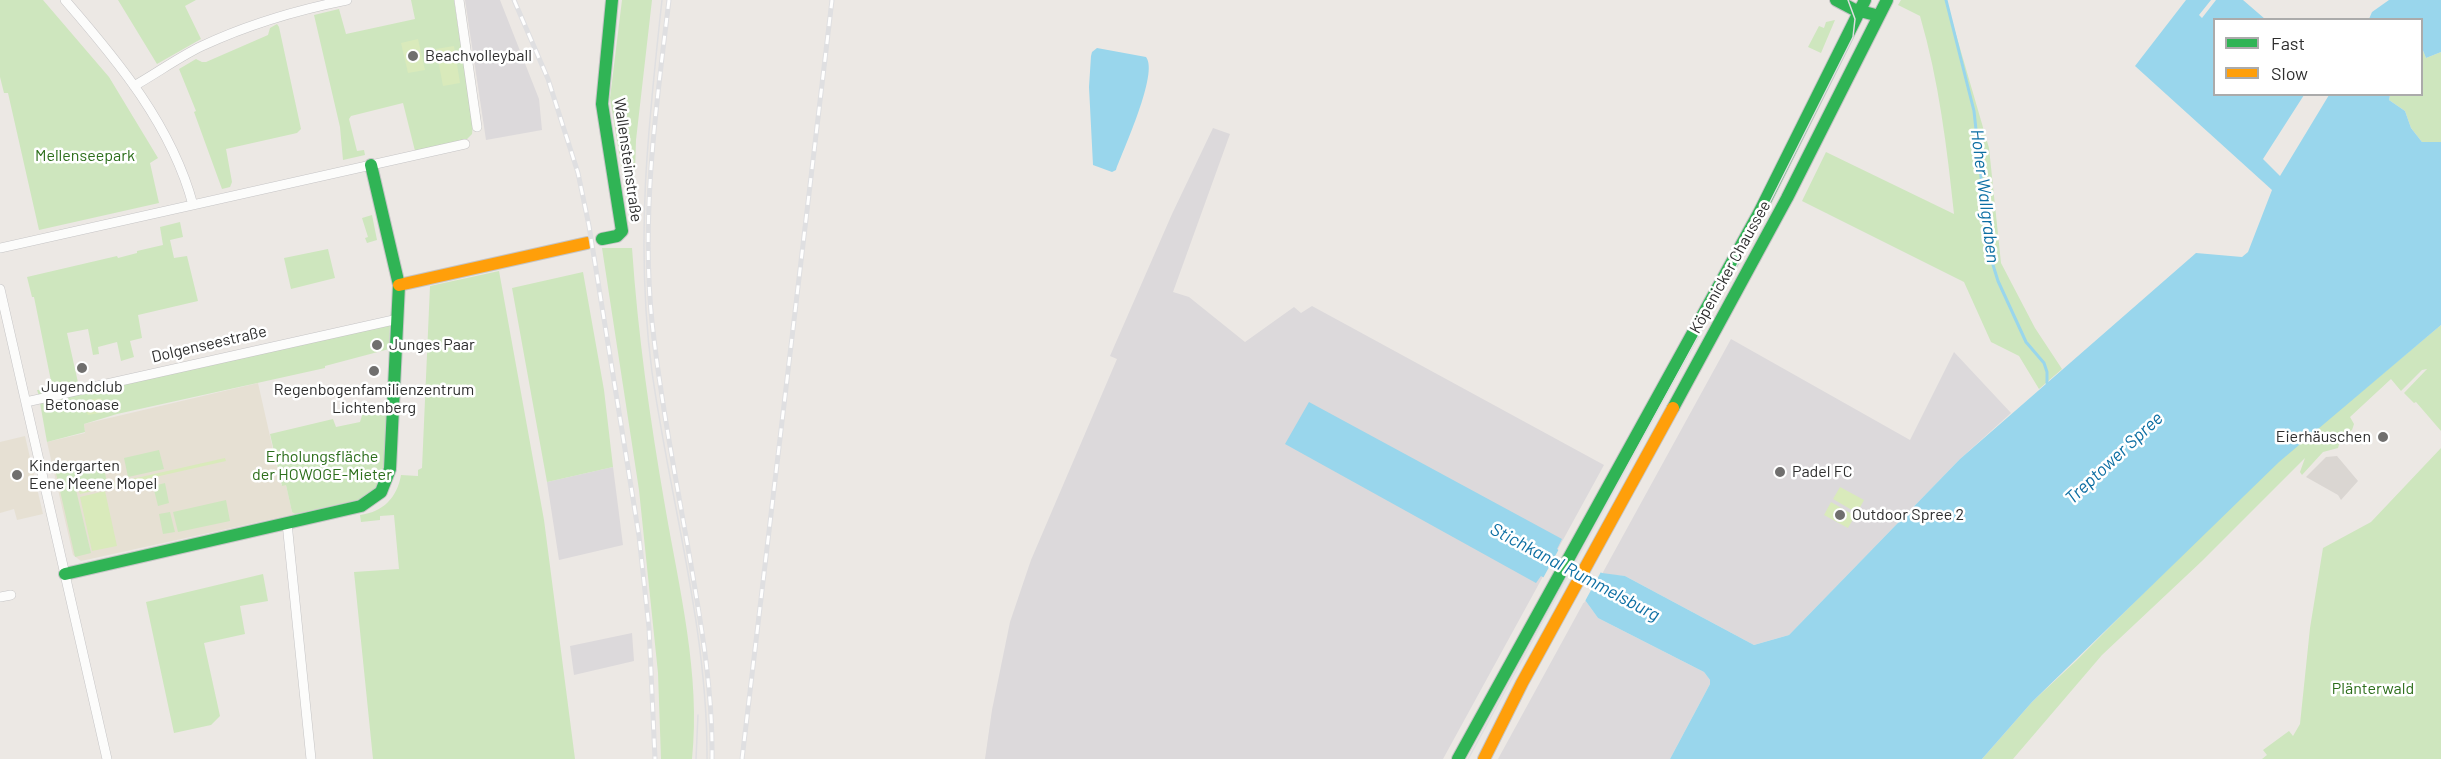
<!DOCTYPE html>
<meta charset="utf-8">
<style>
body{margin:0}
#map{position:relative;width:2441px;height:759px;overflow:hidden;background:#ece8e4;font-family:Barlow,sans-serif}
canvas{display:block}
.legend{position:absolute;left:2213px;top:18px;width:210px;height:78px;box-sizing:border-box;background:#fff;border:2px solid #ababab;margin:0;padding:8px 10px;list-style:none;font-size:18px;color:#2e2e2e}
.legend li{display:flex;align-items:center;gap:12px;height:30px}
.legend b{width:30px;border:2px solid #ababab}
</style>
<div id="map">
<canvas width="2441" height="759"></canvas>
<ul class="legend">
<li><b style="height:8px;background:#30b455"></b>Fast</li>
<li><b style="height:8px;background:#ff9f0a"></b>Slow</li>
</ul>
</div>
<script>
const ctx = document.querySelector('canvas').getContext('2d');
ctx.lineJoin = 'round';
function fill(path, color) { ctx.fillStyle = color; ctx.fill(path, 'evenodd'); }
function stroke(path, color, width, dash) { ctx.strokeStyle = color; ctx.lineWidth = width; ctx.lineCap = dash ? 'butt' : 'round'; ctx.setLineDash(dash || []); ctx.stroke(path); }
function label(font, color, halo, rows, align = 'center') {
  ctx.font = font + ' Barlow,sans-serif'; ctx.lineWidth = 5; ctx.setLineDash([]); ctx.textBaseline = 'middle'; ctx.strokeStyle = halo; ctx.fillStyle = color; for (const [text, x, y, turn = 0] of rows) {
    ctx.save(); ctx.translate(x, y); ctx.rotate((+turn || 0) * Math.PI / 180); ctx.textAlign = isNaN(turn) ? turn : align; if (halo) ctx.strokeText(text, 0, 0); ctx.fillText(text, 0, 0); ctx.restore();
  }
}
fill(new Path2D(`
 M465,0H500L539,99L542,130L486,140Z
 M1213,128L1230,134L1173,292L1189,297L1245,342L1294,307L1301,313L1312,306L1604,465L1443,759H985L992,710L1010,622L1031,560L1117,359L1110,356L1172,214Z
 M1731,339L1910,440L1954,352L2011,413L1960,459L1789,635L1754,645L1625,576L1602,574Z
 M613,467L623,545L559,560L547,482Z
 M1585,600L1598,618L1704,672L1710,680V684L1670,759H1498Z
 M632,633L634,661L574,675L570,646Z`), '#dcd9db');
fill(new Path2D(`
 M258,383L281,485H286L292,512L295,514L81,561L73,555L47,442L85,433L84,424Z
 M25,436L43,514L17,520L14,509L0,513V442Z`), '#e6e0d3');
fill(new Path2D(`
 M0,0H43L109,77L158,158L150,163L159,203L39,230L8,93H4L0,77Z
 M118,0H196L185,6L201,39L157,64Z
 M411,0H454L473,124L472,134L467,139L415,151L403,103L351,116L349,119L357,151L364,150L365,155L343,160L340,127L314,15L339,9L346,34L415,19Z
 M622,0H652L636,140L634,205L628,206L610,98Z
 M1901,0H1946L1989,148L2001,263L2035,328L2062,369L2039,389L2019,356L1991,342L1964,282L1802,201L1826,152L1954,214C1947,148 1939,81 1920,16L1898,5Z
 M1835,20L1821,53L1808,47L1819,26L1824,28L1826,22Z
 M277,24L279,27L301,129L297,133L226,149L232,182L230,187L222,189L194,112L196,111L179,69L196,59L202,62H206L268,35L270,28Z
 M2422,48L2426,58L2441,52V142L2439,143L2422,142L2411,128L2405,111L2389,100L2390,95L2422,94Z
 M372,215L377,240L367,243L365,238L368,237L362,218Z
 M180,222L183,237L170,240L174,258L187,256L198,301L138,315L142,338L130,341L134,357L121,361L117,342L98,347L99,354L93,355L88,329L67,333L79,387L39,396L37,390L50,389L52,386L34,297H32L27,277L117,256L118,258L137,253V251L163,245L160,227Z
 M602,248H632C638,336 650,419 665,506C679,588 701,675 692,759H661L658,673L639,490Z
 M328,249L335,278L291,289L284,258Z
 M499,271L544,520L575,759H373L354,572L399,569L394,515L380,516V520L361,522L360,515C383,512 397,498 401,475L418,476V470L422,468L430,286Z
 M583,272L604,390L613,467L547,482L512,288Z
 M390,323L389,349L325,366V368L117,414L84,424L85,432L47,442L40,403Z
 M2441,325V431L2416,402L2414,403L2404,393L2427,369L2422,370L2401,391L2391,379L2350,417L2354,424L2352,430L2341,438L2338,448L2323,452L2302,475L2300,472L2305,458L2202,561L2102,655L2013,759H1982L2032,702L2076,661L2331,404L2345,405Z
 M387,405C385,424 388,475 377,488C372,494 364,498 357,500L295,514L292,512L286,485L282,486L270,434L333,419L336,427L360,422L364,409Z
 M2441,448V759H2262L2267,755L2263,750L2289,731L2293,736L2300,724L2310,628L2323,548L2371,522Z
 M159,450L164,469L128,477L124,458Z
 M103,463L107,483L76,490L91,553L75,557L56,473Z
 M165,483L169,503L158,506L153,486Z
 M226,500L230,521L178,532L173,512Z
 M170,512L175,532L163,534L159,514Z
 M263,574L268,601L240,606L245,634L204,643L220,716L211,725L174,733L146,602Z`), '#cee6be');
fill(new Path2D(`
 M418,39L425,70L408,73L401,43Z
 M454,46L460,83L443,86L436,49Z
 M101,398L105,412L88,415L81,401Z
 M225,458L226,461L80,494L79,491Z
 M1840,487L1864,500L1857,513L1833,499Z
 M105,491L117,546L92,551L80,497Z
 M1831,502L1855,516L1848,528L1824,515Z`), '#d9eabb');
fill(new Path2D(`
 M2337,456L2358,481L2341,500L2338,495L2306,477L2326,457Z`), '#dad6d2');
fill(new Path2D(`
 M2186,0H2211L2199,15L2202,18L2216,0H2243L2265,19L2214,20V94L2304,95L2263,159L2280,176L2329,95H2390L2389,100L2405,111L2411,128L2422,142H2441V325L2279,462L2032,702L1982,759H1670L1710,684V680L1704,672L1598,618L1585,600L1541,576L1536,583L1285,444L1309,402L1562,539L1557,549L1602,573L1625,576L1754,645L1789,635L1960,459L2196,253L2242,257L2248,252L2272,190L2135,66Z
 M2389,0H2441V52L2426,58L2422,48V20L2369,19L2372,12Z
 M1097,48L1146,57C1159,73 1123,150 1116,170L1112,172L1093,165L1089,87L1091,56L1092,52Z`), '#99d6ec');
fill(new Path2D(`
 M1565,538L1561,548L1602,570L1584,603L1542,580Z`), '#ece8e4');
stroke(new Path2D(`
 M1946,0L1974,111L1989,252L1998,281L2026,342L2044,363L2047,372V383`), '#99d6ec', 3);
const street = new Path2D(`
 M65,0C118,61 172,126 193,205
 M459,0L477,127
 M134,86C157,73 179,57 202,46C249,24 297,10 347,0
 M0,248L465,144
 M0,289L107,759
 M26,402L398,319
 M287,523L311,759
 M0,597L11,595`);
const fast = new Path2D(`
 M1836,0L1853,9L1879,16
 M602,239L617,236L622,231L602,104L612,0
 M1673,408L1787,198L1887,0
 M65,574L361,506L381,492L390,469L399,285L371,165
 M1458,759L1759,213L1865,0`);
const slow = new Path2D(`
 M399,285L587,243
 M1484,759L1522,683L1673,408`);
stroke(street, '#c5c4c5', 10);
stroke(fast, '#c5c4c5', 14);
stroke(slow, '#c5c4c5', 14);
stroke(street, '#fcfcfb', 9);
stroke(fast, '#30b455', 12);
stroke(slow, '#ff9f0a', 12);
stroke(new Path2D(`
 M662,0C648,127 635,244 652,372C670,500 708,629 707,759
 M696,759L698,715
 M1468,759L1755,232L1853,37L1855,19L1848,0`), '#dfdfe1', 1.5);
const rail = new Path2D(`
 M514,0L548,79L578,173L589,226L639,536L649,628L655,759
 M669,0C656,107 641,215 652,322C661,404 677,484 691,565C702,629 713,694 712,759
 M742,759L832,0`);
stroke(rail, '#dfdfe1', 5);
stroke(rail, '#fff', 3, [9]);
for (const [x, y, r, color] of [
 [413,56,6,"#706f6e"],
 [377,345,6,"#706f6e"],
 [82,368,6,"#706f6e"],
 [374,371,6,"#706f6e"],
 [2383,437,6,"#706f6e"],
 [1780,472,6,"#706f6e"],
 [17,475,6,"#706f6e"],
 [1840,515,6,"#706f6e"]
]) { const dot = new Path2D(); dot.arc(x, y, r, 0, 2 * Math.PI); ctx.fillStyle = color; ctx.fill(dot); stroke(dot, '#fff', 2); }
label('16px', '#2e2e2e', '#fff', [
 ["Beachvolleyball",425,56],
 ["Junges Paar",389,345],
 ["Jugendclub",82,387,"center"],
 ["Betonoase",82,405,"center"],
 ["Regenbogenfamilienzentrum",374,390,"center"],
 ["Lichtenberg",374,408,"center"],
 ["Eierhäuschen",2371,437,"right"],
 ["Kindergarten",29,466],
 ["Eene Meene Mopel",29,484],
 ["Padel FC",1792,472],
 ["Outdoor Spree 2",1852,515]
], 'left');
label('16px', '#2c6e1b', '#fff', [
 ["Mellenseepark",85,156],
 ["Erholungsfläche",322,457],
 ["der HOWOGE-Mieter",322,475],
 ["Plänterwald",2373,689]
]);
label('16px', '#2e2e2e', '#fff', [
 ["Wallensteinstraße",628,160,82],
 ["Köpenicker Chaussee",1730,267,-61],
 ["Dolgenseestraße",209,344,-13]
]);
label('italic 18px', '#0d6fa3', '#fff', [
 ["Hoher Wallgraben",1985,196,83],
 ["Treptower Spree",2114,458,-43],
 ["Stichkanal Rummelsburg",1575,572,28]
]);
</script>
